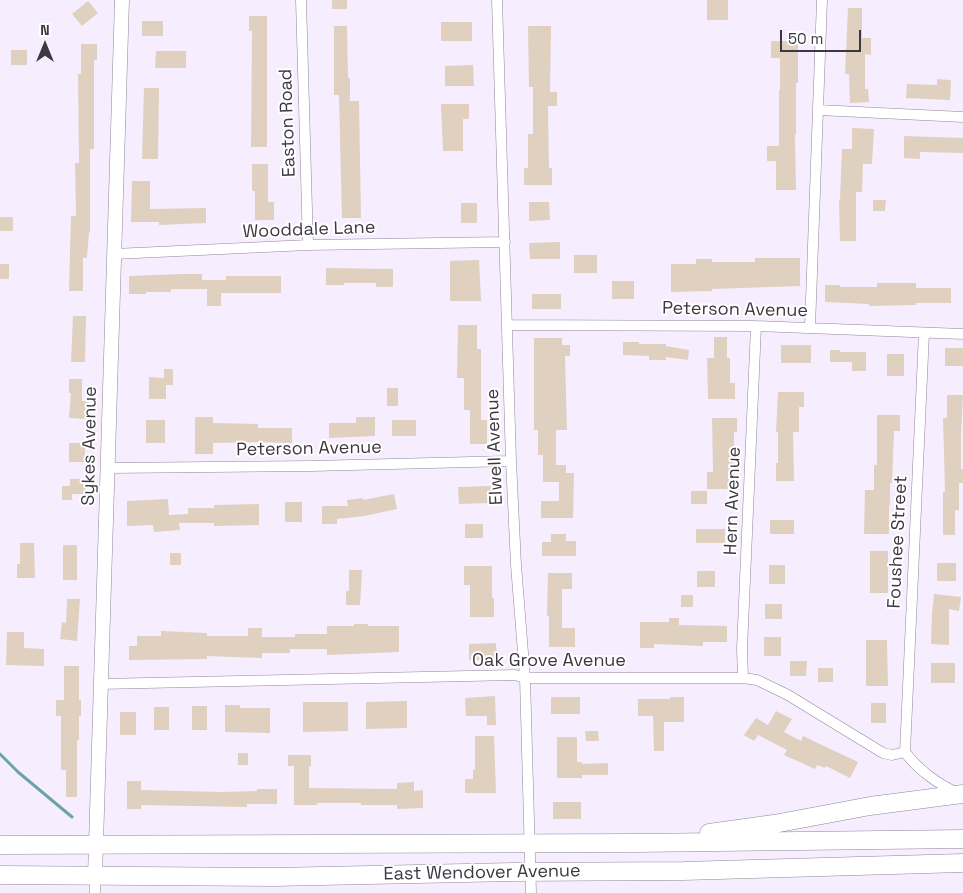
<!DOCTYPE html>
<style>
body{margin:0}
#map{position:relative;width:963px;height:893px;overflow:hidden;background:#f6eefe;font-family:"Space Grotesk",sans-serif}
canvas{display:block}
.north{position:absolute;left:20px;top:20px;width:50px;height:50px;-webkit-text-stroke:4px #fff;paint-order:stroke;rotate:0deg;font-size:14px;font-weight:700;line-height:20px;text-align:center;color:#3c3840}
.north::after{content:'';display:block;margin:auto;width:18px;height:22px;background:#3c3840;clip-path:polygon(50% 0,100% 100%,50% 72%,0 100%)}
.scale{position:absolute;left:780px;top:30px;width:81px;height:22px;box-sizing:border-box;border:2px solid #3c3840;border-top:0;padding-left:6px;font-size:15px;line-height:18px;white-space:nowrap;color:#3c3840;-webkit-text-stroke:4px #fff;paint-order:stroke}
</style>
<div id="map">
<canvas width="963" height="893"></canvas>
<div class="north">N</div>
<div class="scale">50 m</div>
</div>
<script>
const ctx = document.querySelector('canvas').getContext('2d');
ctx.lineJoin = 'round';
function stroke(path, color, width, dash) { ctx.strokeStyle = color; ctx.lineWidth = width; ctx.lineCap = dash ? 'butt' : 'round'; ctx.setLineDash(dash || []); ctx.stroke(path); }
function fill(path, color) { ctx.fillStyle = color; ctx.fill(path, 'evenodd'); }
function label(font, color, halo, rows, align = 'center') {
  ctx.font = font + ' "Space Grotesk",sans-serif'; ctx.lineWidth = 4; ctx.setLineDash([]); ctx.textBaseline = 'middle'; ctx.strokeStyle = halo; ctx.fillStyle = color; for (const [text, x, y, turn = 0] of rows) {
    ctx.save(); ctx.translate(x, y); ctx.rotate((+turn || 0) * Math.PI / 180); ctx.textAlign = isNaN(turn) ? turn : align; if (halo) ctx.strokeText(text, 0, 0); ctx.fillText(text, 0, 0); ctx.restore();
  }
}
stroke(new Path2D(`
 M0,754L18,772L72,817`), '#6ba3aa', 3);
fill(new Path2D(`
 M332,0H347V9H332Z
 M707,0H728V20H707Z
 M88,1L98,13L82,26L72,14Z
 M848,8H862V38H871V55L865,54V89H868L869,102L850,103L849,74H845Z
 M249,16H267V147H251L252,31H249Z
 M142,21H163V36H142Z
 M441,22H472V41H441Z
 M334,26H347L348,78H350V101H359L361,218H342L339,95H334Z
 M528,26H551L550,92H557V106H548L549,168H552V185H524V168H528V134H533V87H529Z
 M771,41H798V83H796V134H795L796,190H776V161H767V146H779V90H780V58H771Z
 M81,44H97V60H94V149H90V232H89L87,258H83V291H69L71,216H76L75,163H79L78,74H81Z
 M11,50H27V65H11Z
 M156,51H186V68H155Z
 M473,65L474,86H445V66Z
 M937,79L951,80L950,100L906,98L907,84L937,85Z
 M144,88H159L158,159H142Z
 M441,104H469V119H463V151H443Z
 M852,128L874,129L872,164H863L862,192H856V241H840L839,200H840L842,149H852Z
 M904,136L963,138V153L920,152V159L904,158Z
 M252,164H268V202H274V220H255V191H252Z
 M132,181H150V209L206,208V223L159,225V222H131Z
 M873,200H886L885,211H873Z
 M529,202H549L550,220L529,221Z
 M461,203H477V223H461Z
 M0,217H13V231H0Z
 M560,242V259H530L529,243Z
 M574,255H597V273H574Z
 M755,258H800V286L712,289V291L671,292V264H696V259H712V262H755Z
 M479,260L481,301H450V261Z
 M0,264H9V279H0Z
 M326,268L393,269V287H376V283H344V285H326Z
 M183,274H202V280H226V276H281V293H221V306H207V289H171V292H146V294H129V276Z
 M612,281H634V299H612Z
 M877,283H916V288H951V303H916V305L869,306V304L825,302V285H840V287H877Z
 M532,294H561V309H532Z
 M73,316H86L85,362H71Z
 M458,325H477V349H481V420H487V444H470V410H464V378H457Z
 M714,337H727V358H730V383H735V399H708L707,358H714Z
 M534,338H562V345H570V356H565L567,430H556V465H566V473H574L573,518H541V501H559V482H543V455H538V430H534Z
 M623,342H639V344H666V346L689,350L688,360L666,357V360H649V356L623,355Z
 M781,345H811V363H781Z
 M945,348H963V366H945Z
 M830,350H840V352H866V371H852V362H830Z
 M887,354H904V376H887Z
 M164,369H173V385H166V399H149V377L164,378Z
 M69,379H82V401H87L85,419L69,418L71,393H69Z
 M387,388H398V406H387Z
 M778,392H804V407H799V432H793L794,481H776V463H778V432H776Z
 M947,395H963L961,435V469H963V483H959V510H955V535H943V492H945L943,418H947Z
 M877,415H900V431H894L892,483H890V505H889V534H864L865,490H874V465H877Z
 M195,417H213V423L258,424V428H292V443L258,442L213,443V454H195Z
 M356,417H375V436L329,438V423H356Z
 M712,418H737V432H734V489H707V472H713Z
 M146,420H165V443H146Z
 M392,420H416V436H392Z
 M69,443H85V462H69Z
 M70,479H86V494H72V500H62V486H70Z
 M491,486V503L459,504L458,487Z
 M691,491H707V504H691Z
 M394,494L397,509L364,516L337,519V524H322V506H348L347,500L363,498V500Z
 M168,499L169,515L188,514V508H214V505L259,504V525L214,526V523H179L180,530L154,532L153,525L127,526V501Z
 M285,502H302V522H285Z
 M770,520H794V534H770Z
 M465,524H483V538H465Z
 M696,529H725V543H696Z
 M551,534H566V541H576V556H542V542H551Z
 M20,543H34L35,578H17V564H20Z
 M63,545H77V580H63Z
 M870,551H888V593H870Z
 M170,553H181V565H170Z
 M937,563H956V581H937Z
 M769,565H785V584H769Z
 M464,566H492V598H494V617H470V585H464Z
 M349,570H362L360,605H346V591H349Z
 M697,571H715V587H697Z
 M548,573H572V589H562V628H575V647H549V616H547Z
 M934,594L961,597L959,611L949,609V645L931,644L932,613Z
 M681,595H693V607H681Z
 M67,599H80L77,641L60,639L62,622L66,623Z
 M765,604H782V619H765Z
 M669,618H679V625L727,626V642H703V646L654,644V648H640V622H669Z
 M354,624H368V626H399V652L327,655V649H290V653H262V658L207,656V659L129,660V646H137V636H161V631L207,633V636H248V628H262V637H295V634H327V626H354Z
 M7,632H24V648L44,649V666L6,665Z
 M764,637H781V656H764Z
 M866,640H887L888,686H866Z
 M496,643L497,660H469V644Z
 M790,661H807L806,676H790Z
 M931,663H955V683H931Z
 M64,666H79V700H81V716H79V740H77V797H66V770H61V716H56V700H64Z
 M818,668H833V682H818Z
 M495,696L496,725H487V716H466L465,698Z
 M551,697H580V714H551Z
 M670,697H684V722H664V751H654L653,716H638V699H670Z
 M407,701V728L366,729V702Z
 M303,702H348V731L303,732Z
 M871,703H886V723H871Z
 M225,705H240V708H270V733L225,732Z
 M192,706H207V730H192Z
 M154,707H169V730H154Z
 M776,711L792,719L784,732L801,741L803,736L858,762L850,778L826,766L825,768L817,765L815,769L784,755L787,750L758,735L754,741L744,735L756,718L768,725Z
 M120,712H136V735H120Z
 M585,731H598L599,741H586Z
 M475,736H494L496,793H465V779H473V770H475Z
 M557,737H577V762H582V764L608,763V775H582V778H557Z
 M238,753H248V765H238Z
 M288,755H311V766H309V788L397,789V783L414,782V791L423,790V808L397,809V805H361V803H317V805H294V766H288Z
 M127,781H141V790L222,792L257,791V789H277V804H247V807L141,805V809H127Z
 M553,802H581V819H553Z`), '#dfd0c0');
const minor = new Path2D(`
 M301,0L308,245
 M497,0L511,461L516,565L525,678L531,893
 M818,110L963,117
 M114,254L308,245L505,242
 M507,325L756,326L963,334
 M810,327L822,0
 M109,468L312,466L511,461
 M743,678L742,649L756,326
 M100,684L515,675L525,678H743L757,680L788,695L883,753L892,755L905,752C917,769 939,785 958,793
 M905,752L924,333
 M95,893V876`);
const tertiary = new Path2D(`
 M95,876L122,0`);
const trunk = new Path2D(`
 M709,833L774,824L870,806L963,794
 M0,845L636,843L963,839
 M0,875L274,877L513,872L683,871L963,863`);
stroke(minor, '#8f8697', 11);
stroke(tertiary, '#8f8697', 15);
stroke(trunk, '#8f8697', 19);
stroke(minor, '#fff', 10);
stroke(tertiary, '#fff', 14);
stroke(trunk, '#fff', 18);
label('18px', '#3c3840', '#fff', [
 ["Easton Road",288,123,-92],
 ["Wooddale Lane",309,230,-2],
 ["Peterson Avenue",735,310,1],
 ["Sykes Avenue",90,446,-89],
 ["Elwell Avenue",495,447,-92],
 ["Peterson Avenue",309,449,-1],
 ["Hern Avenue",733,501,-88],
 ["Foushee Street",898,542,-87],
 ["Oak Grove Avenue",549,661],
 ["East Wendover Avenue",482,873,-1]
]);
</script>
